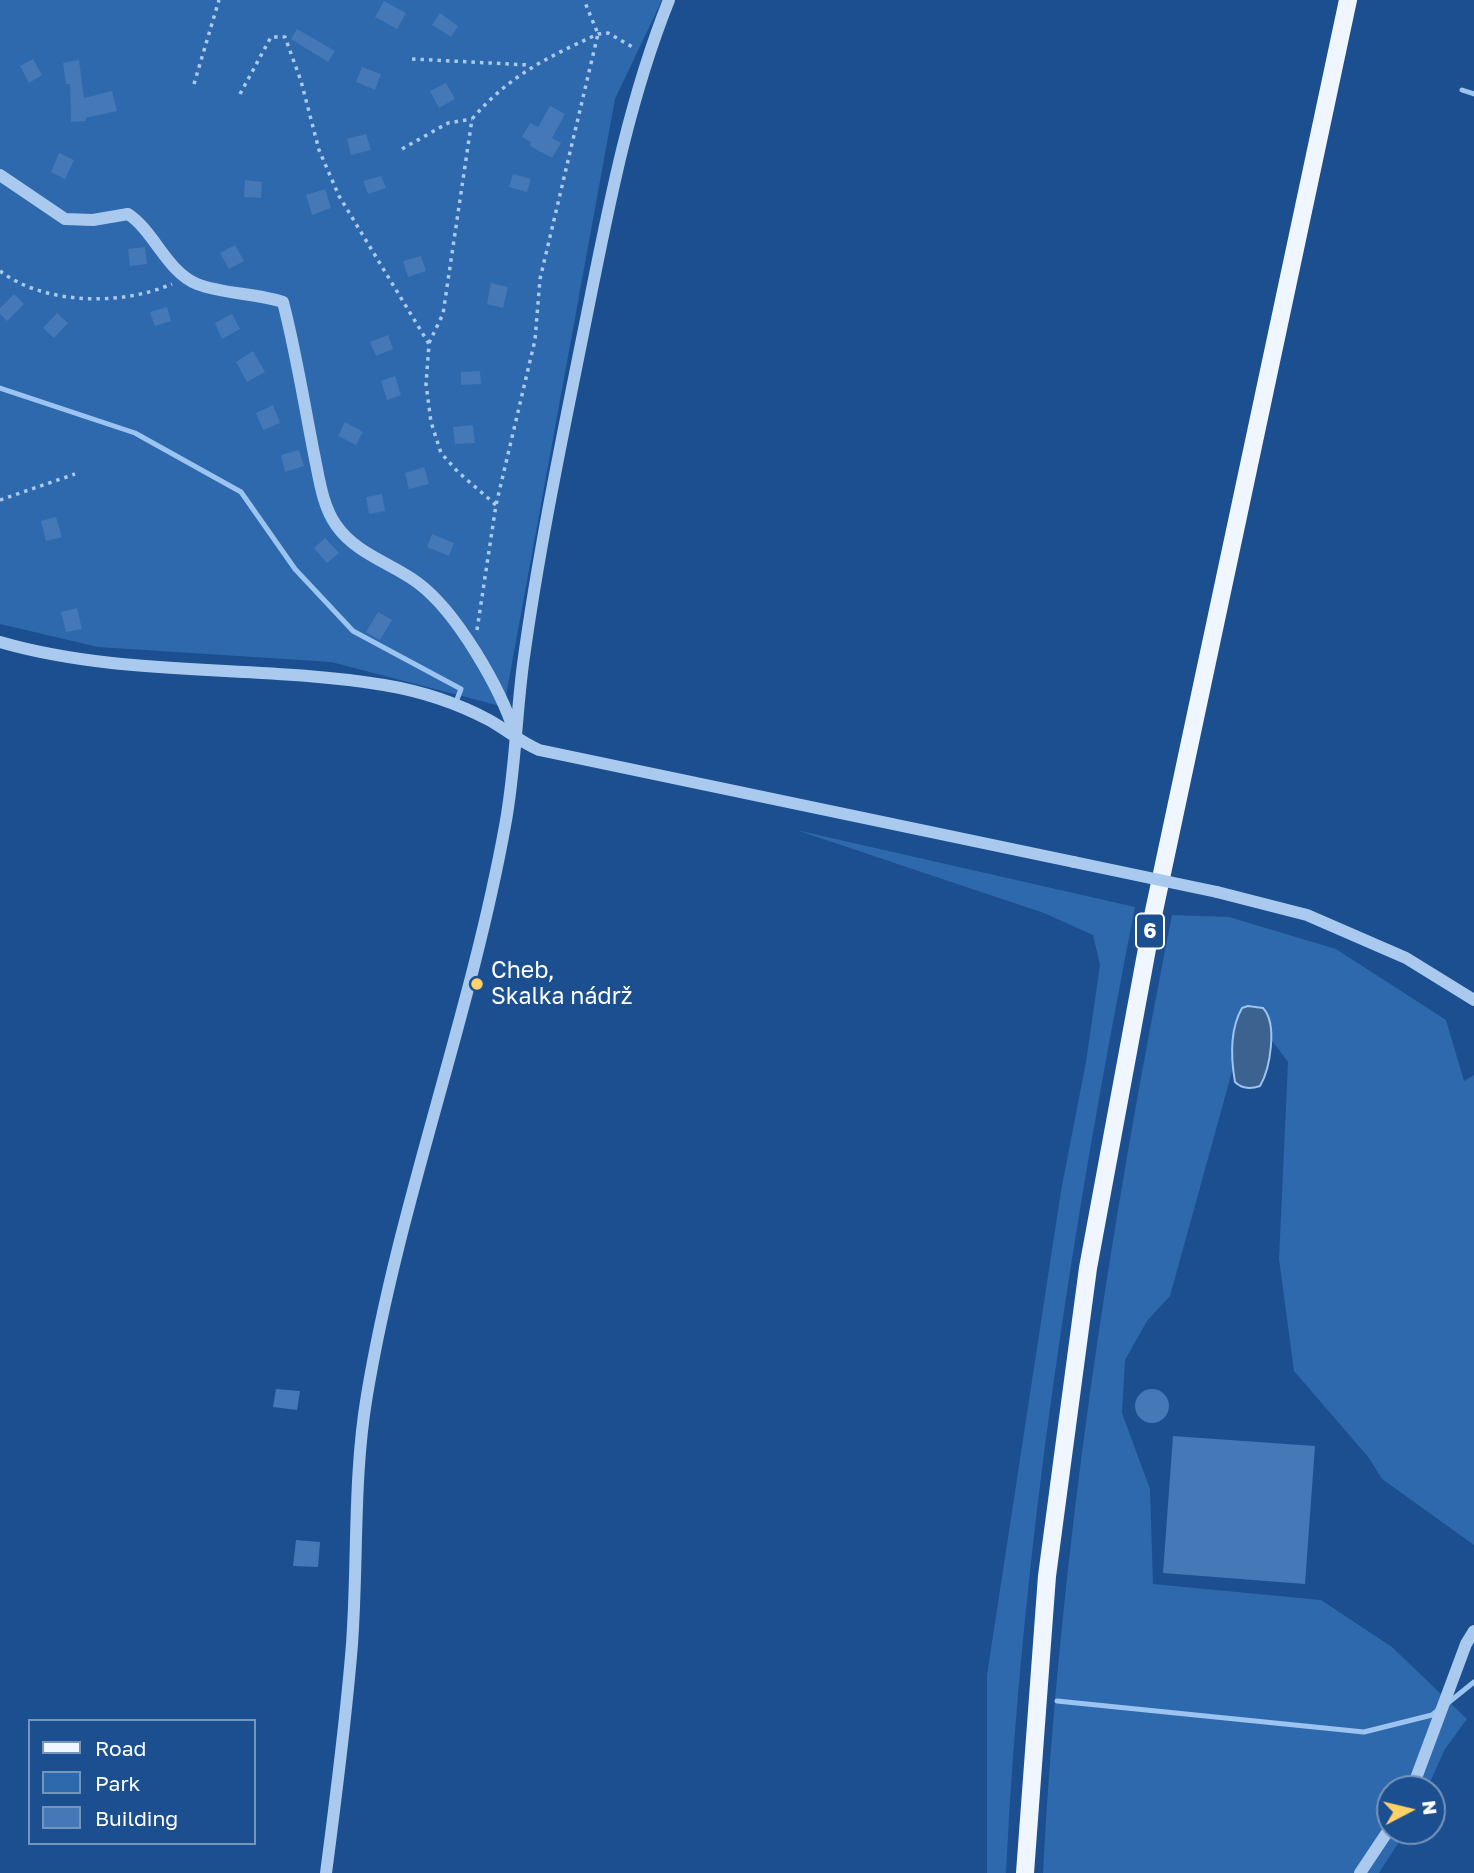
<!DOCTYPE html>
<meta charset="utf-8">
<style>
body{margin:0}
#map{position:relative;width:1474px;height:1873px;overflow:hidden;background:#1b4f8f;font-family:"Golos Text",sans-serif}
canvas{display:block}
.legend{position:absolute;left:28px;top:1719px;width:228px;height:126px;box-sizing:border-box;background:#1b4f8f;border:2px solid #7695bc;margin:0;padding:9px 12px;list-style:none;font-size:21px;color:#fff}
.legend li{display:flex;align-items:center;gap:14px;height:35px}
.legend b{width:35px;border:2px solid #7695bc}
.north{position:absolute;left:1376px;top:1775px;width:70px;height:70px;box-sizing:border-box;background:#1b4f8f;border:2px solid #7695bc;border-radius:50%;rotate:83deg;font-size:19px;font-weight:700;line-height:28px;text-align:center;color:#fff}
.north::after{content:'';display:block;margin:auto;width:24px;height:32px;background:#ffd166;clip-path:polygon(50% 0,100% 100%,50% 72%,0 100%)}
</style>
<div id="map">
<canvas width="1474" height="1873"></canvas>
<ul class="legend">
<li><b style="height:9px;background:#f0f6ff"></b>Road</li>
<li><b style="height:19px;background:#2e69ad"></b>Park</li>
<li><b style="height:19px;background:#4478b7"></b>Building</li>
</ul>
<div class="north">N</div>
</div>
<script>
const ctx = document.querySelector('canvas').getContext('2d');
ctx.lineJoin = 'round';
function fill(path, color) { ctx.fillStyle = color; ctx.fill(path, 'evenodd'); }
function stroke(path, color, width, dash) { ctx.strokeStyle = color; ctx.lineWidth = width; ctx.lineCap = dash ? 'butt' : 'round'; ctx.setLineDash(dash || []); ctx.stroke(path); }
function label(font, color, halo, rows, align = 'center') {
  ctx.font = font + ' "Golos Text",sans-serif'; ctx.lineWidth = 5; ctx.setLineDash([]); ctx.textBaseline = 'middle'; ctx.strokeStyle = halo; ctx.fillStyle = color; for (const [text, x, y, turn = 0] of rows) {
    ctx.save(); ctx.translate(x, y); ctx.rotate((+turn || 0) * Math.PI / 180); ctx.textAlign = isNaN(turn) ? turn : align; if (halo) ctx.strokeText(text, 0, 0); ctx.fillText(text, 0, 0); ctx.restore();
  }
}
fill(new Path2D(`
 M0,0H662L615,99L504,707L331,662L98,647L0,624Z
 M796,830L1135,907C1072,1227 1022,1547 1006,1873H987V1675L1061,1191L1086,1062L1100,965L1093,935L1044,913Z
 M1172,915L1229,917L1336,949L1446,1020L1464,1081L1474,1075V1545L1382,1479L1369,1458L1294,1371L1279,1259L1288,1062L1270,1038L1267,1012L1234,1033L1233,1068L1170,1296L1147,1321L1125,1360L1122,1413L1150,1489L1153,1584L1321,1600L1392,1647L1467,1719L1445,1749L1427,1789H1390V1831H1406L1379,1873H1043C1060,1550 1109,1232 1172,915Z`), '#2e69ad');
const water = new Path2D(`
 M1248,1006L1263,1008C1278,1024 1270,1069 1260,1086C1251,1089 1242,1089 1235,1082C1231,1059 1230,1029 1242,1008Z`);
fill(water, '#3c6290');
stroke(water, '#9cc4f0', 2);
stroke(new Path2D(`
 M1462,90L1474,94
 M0,388L135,433L241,492L295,569L353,631L461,689L456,702
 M1057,1701L1364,1732L1432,1715L1437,1711
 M1448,1703L1474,1682`), '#9cc4f0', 5);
fill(new Path2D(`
 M384,1L406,13L397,29L375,17Z
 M440,13L458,26L451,37L432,25Z
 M297,29L335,51L328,62L291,39Z
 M33,59L42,75L29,83L20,66Z
 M79,60L84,98L112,91L117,111L86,118V121L71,122L70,84H66L63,63Z
 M362,67L381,74L375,90L356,82Z
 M446,83L455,99L439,108L430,91Z
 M550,106L565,114L552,138L561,143L552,158L530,146L531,142L522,137L530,123L538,127Z
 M366,134L371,150L351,155L347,139Z
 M59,153L74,160L65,179L51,172Z
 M513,174L531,179L527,192L509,187Z
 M381,176L386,188L368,194L363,181Z
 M245,180L262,182L261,198L244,197Z
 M325,189L331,208L312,215L306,195Z
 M235,245L244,261L229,269L220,253Z
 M145,247L147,264L130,266L128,249Z
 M421,256L426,271L408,277L403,261Z
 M491,283L508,287L503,308L487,304Z
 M14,294L24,304L7,321L0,314V308Z
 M167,307L171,321L155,326L150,312Z
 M57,313L68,323L54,338L43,328Z
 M232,314L240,329L222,339L215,323Z
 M388,335L393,349L376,356L370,342Z
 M253,351L265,372L247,382L236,362Z
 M480,371L481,384L461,385V372Z
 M395,376L401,395L387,400L381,381Z
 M273,405L280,423L263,430L256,413Z
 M345,422L363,432L356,445L338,436Z
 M473,425L475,443L455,444L453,427Z
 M299,450L304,466L285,472L281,455Z
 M424,467L429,484L409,489L405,473Z
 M382,494L385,511L369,514L366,497Z
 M56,517L62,537L46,541L41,521Z
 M432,534L454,543L449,556L427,547Z
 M325,538L339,553L327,563L314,548Z
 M77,608L82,629L66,632L61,612Z
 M378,612L392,620L380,640L366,632Z
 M1135 1406a17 17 0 1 1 34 0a17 17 0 1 1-34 0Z
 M276,1389L300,1391L297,1410L273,1407Z
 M1173,1436L1315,1446L1305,1584L1163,1573Z
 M296,1540L320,1542L318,1567L293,1566Z`), '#4478b7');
stroke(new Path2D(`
 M412,59L529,65
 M194,84L219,0
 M240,94L271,37H285L301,81L319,150L339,196L429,344L426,384L431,422L441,453L458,472L496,505
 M402,149L448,123L472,119
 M0,271C45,305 121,306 172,284
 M429,343L443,314L472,119C510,75 546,58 598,34L608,33L636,49
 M0,500L75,474
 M477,630L496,505L535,340L540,279L598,34L584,0`), '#a9c9ee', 3.5, [3.5, 5]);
stroke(new Path2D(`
 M0,175L65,219L93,220L128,214C154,231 167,272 197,284C222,294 256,293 283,302C296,352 304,403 314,454C319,477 322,505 336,525C356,554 391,563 418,583C457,612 501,689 515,734
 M0,642C125,678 257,664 384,685C420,691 457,703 489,720C507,730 520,742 539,750L1074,862
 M1217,892L1307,915L1406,958L1474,1000
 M1412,1789L1466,1644L1474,1631
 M326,1873C336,1797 346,1720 352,1644C358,1561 353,1477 367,1395C399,1203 470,1018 505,826C515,773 516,718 523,664C538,554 561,443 583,334C606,221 626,107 669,0
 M1360,1873L1390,1828`), '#a9c9ee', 12);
stroke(new Path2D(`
 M1025,1873L1047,1576L1088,1268L1154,911L1348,0`), '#f0f6ff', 18);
stroke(new Path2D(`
 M1074,862L1217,892`), '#a9c9ee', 12);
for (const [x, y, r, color] of [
 [477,984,7,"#ffd166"]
]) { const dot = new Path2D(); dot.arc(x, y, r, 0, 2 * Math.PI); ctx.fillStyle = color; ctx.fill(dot); stroke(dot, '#1b4f8f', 2.5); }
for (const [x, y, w] of [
 [1150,931,28]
]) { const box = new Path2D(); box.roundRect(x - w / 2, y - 17.5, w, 35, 5); ctx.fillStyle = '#1b4f8f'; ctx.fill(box); stroke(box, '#fff', 2); }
label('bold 21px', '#fff', null, [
 ["6",1150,931]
]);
label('23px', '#fff', '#1b4f8f', [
 ["Cheb,",491,971],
 ["Skalka nádrž",491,997]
], 'left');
</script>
